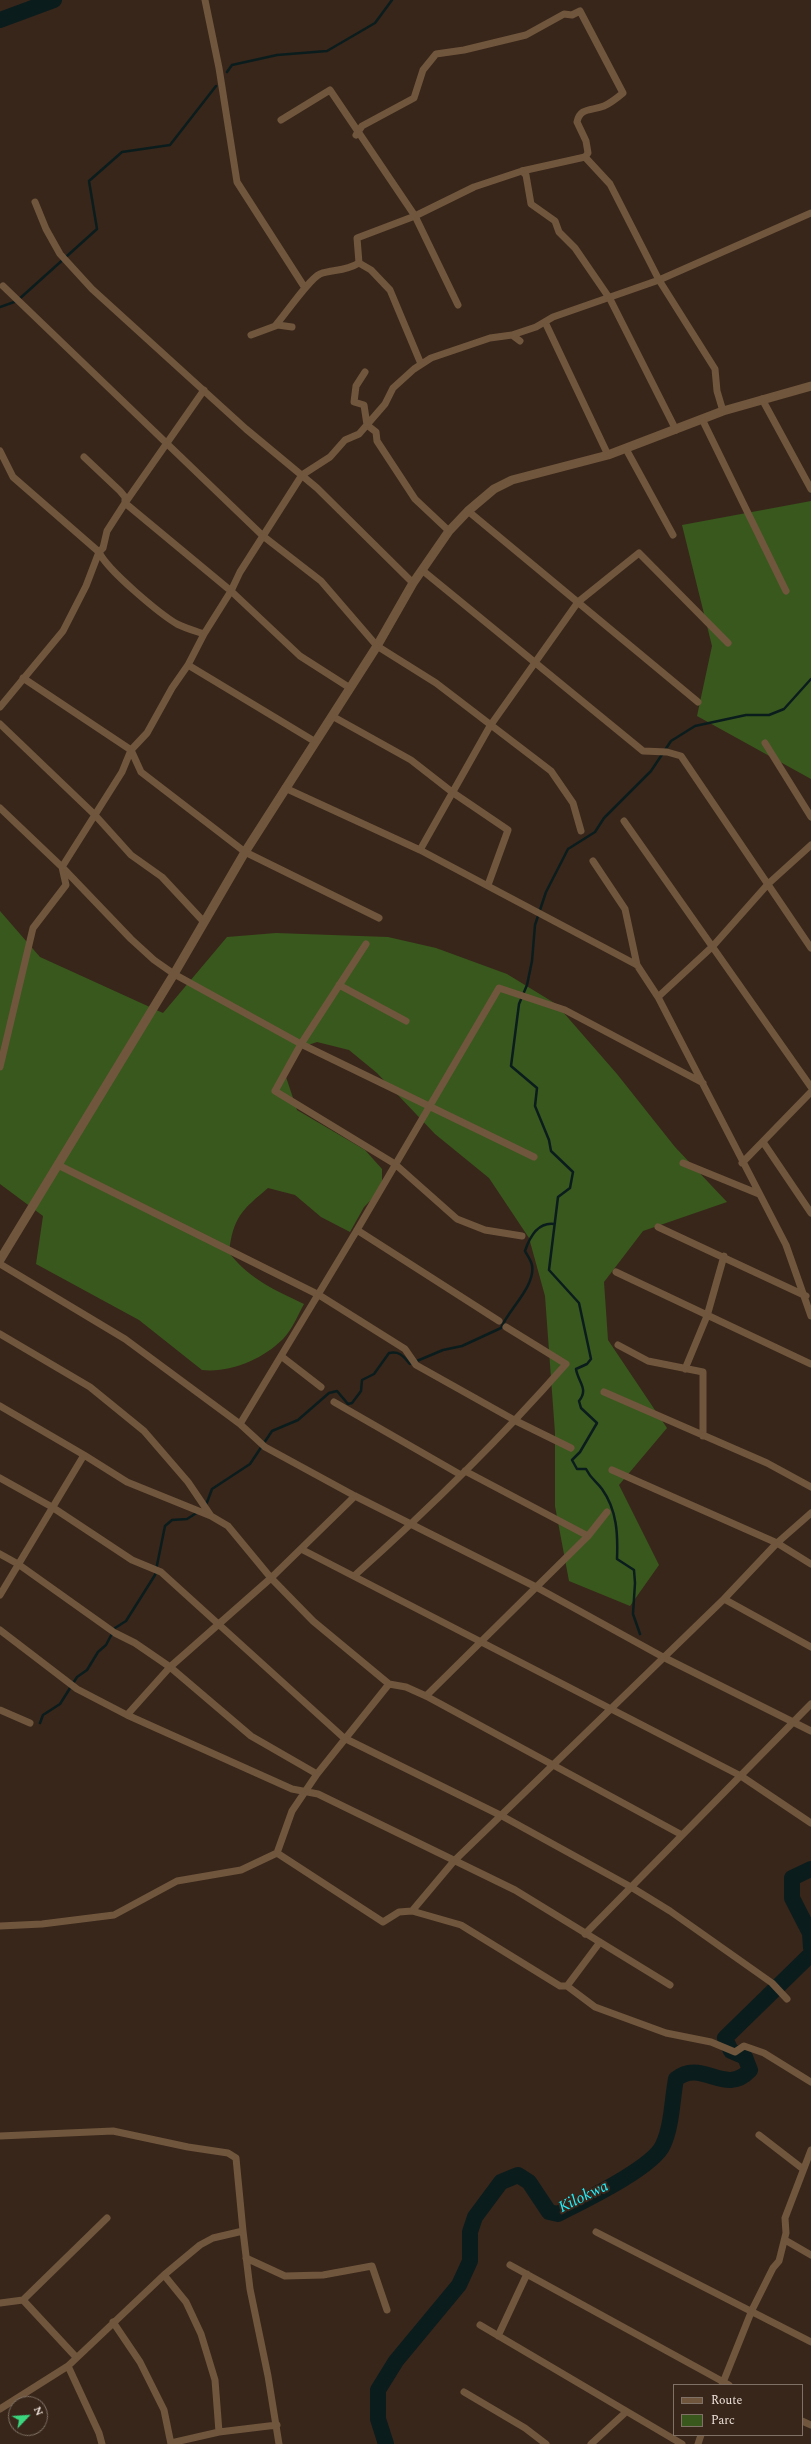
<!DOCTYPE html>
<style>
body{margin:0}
#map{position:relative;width:811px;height:2444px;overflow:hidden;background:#38261a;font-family:Spectral,serif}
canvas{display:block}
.legend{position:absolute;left:673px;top:2384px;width:130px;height:52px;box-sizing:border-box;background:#38261a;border:1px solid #807166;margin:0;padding:5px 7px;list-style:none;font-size:12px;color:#ede1d9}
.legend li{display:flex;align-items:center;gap:8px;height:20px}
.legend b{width:20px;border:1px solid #807166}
.north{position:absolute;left:8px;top:2396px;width:40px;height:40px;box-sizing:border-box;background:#38261a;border:1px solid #807166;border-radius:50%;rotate:65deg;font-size:11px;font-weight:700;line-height:16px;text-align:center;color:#ede1d9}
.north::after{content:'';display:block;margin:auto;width:14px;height:18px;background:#3ad77f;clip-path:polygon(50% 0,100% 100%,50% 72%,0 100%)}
</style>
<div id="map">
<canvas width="811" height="2444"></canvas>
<ul class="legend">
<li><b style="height:5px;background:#70563d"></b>Route</li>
<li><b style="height:11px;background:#39581d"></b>Parc</li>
</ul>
<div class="north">N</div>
</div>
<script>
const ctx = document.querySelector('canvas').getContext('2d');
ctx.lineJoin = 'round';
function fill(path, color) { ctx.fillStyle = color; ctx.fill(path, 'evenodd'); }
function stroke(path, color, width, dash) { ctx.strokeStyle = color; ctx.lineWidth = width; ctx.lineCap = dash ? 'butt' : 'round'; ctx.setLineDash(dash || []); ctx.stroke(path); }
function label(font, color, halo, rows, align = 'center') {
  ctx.font = font + ' Spectral,serif'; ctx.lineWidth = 4; ctx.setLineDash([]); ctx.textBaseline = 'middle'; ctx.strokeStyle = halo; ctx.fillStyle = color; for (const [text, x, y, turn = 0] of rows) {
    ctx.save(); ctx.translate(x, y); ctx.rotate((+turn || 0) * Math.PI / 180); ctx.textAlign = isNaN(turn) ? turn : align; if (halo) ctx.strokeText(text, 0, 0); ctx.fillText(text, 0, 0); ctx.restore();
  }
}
fill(new Path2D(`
 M811,501V779L697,716L712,646L682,525Z
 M0,911L40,957L163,1013L227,937L276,933L388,937L436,948L507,974L556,1004L617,1074L675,1147L727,1202L643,1231L604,1282L608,1340L667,1428L619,1485L659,1565L630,1606L569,1581L555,1506V1433L545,1296L529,1238L489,1178L435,1134L377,1073L349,1050L317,1042L296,1049L286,1077L297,1110L365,1150L382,1169V1189L364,1207L350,1232L321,1217L295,1195L268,1188C242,1210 233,1217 229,1253C251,1280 273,1289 304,1304C298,1315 292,1330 283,1339C263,1359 231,1373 202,1370L139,1320L36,1264L43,1216L0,1184Z`), '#39581d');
stroke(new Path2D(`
 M227,72L232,65L277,55L327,51L375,23L392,0
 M0,307L17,301L97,229L89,181L122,152L170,145L216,86
 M206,1505L212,1489L250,1464L272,1431L298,1420L329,1393L337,1391L348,1404L352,1403L361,1391L362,1380L374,1374L389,1353C400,1351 403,1356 410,1364L412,1363L443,1350L462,1346L501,1328C508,1310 536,1286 532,1265C531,1260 527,1255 525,1251C530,1236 538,1222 554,1224
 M640,1634L633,1614L635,1583L634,1570L617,1559C618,1534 617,1510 602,1489C596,1481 591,1479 586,1469H577L572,1460L580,1452L597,1423L581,1408L579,1401C589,1389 578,1382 576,1369L587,1364L591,1359L579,1303L549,1270L558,1197L570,1188L573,1172L551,1151L549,1140L535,1106L537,1088L511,1066L519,1004L527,985L532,961L535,925L546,892L568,849L595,832L604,818L651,771L671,741L695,726L746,715H769L784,709L811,679
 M40,1723L43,1715L60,1704L77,1677L87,1670L98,1652L106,1645L115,1628L126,1621L155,1575L165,1526L172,1520L187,1519L198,1512`), '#0b1c1d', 2.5);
stroke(new Path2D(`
 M0,20L54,0
 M811,1869L792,1878V1898L810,1933L811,1948
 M386,2444L378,2419V2390L396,2361L459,2285L470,2261V2232L475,2217L501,2182L518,2175L529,2182L549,2212L558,2214C581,2202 653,2168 663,2145C672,2126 672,2100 676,2079C702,2058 725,2097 750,2070L745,2057L731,2051L725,2038L811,1954`), '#0b1c1d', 16);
stroke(new Path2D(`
 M205,0L219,68L237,182L305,288
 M281,120L330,90L415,216L458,305
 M585,157L610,184L659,280L715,369L717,391L723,411
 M522,171L526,175L531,204L555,221L559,232L575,248L610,299L676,430
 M35,202L46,229L60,254L92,289L246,429L317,488L413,583
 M359,263L371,270L390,290L421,364
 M3,286L263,536L321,581L377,646L436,683L551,771L573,803L581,831
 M545,322L608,455
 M275,326C285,315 309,279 320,274C333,269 344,272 359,263L357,238L415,216L474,187L522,171L585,157L588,153L586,141L577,122C580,107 592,111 604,106C611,103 617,98 623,93L580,11L572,15L564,14L526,35L464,50L436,54L423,70L414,98L362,126L356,135
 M251,335L278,325L292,327
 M512,335L536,327L553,317L659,280L811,213
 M365,372L356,386L354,402L364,405L367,425L376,432L377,441L415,499L449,531
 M204,390L125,503L231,591L300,656L350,688
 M762,399L811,489
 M702,419L786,591
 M626,449L673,535
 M0,451L13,477L99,552C107,570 160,614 177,624C185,628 195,631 204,634
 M468,511L698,702
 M422,570L643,751L667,752L681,756L811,948
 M188,665L314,741
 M23,678L131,750L141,772L245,852L379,918
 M0,707L63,631L86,586L99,552L103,548L107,531L125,503V497L120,491L84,457
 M332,716L411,760L452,792L508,830L488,885
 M0,724L95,815L131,855L162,877L203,921
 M765,743L811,817
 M285,788L420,850L637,965L658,997L786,1245L811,1316
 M0,808L62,867L131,939L154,960L174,974L301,1044L534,1157
 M624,821L811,1087
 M420,850L490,726L578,602L639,553L728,643
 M593,861L625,909L637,965
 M366,944L301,1044L275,1091L395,1164L457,1219L485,1230L522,1236
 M339,985L406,1021
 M658,997L713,946L768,884L811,845
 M0,1067L33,928L66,885L62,867L122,772L131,750L147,733L172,688L188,665L204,634L231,591L240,572L302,475L330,457L345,440L359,434L385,404L393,388L414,369L431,358L490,338L512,335L520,341
 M763,1142L811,1213
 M683,1163L759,1194
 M742,1163L811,1092
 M58,1165L319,1295L405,1349L416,1365L516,1421L571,1448
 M658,1227L806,1296
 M357,1230L499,1321
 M0,1264L125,1339L240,1424L265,1447L355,1496L536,1587L663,1657L811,1731
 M616,1272L811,1364
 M0,1334L90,1387L144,1431L188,1482L211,1516L228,1526L271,1578L313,1621L389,1684L406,1687L426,1696L682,1835
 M618,1345L648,1361L703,1372V1436
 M281,1356L321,1387
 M685,1369L707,1316L724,1256
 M604,1392L767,1463L811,1487
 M334,1402L461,1475
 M0,1406L84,1455L127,1482L211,1516
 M240,1424L357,1230L499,988L565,1010L703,1083
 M612,1470L777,1543L811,1564
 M465,1471L588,1536
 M0,1478L52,1507L132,1560L161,1572L344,1738L502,1816L631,1887L670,1911L772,1983L787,1999
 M301,1549L741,1776L811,1823
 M0,1554L18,1564L115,1633L135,1643L170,1667L251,1736L317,1774
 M354,1576C429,1509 500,1439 566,1364L506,1327
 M0,1595L84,1455
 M724,1599L811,1647
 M0,1630L77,1689L127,1715L292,1789L318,1794L515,1890L670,1985
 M426,1696L588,1536L607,1512
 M0,1710L30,1723
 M127,1715L170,1667L271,1578L355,1496
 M277,1853L383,1922L399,1912L412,1911L461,1925L560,1986H567L595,2007L666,2033L711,2042L735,2052L744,2046L764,2053L811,2082
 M412,1911L454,1861L724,1599L777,1543L811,1513
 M0,1926L42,1924L114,1915L177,1881L241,1870L277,1853L292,1811L317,1774L389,1684
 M585,1934L811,1704
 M567,1986L600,1942
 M759,2135L803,2169
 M0,2136L113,2131L188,2147L228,2153L236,2158L243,2231
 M596,2232L811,2342
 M785,2240L811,2255
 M246,2258L285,2276L323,2275L372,2266L387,2310
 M510,2265L729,2385
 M164,2275L186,2302L201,2334L215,2380L219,2432
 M0,2303L23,2300
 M113,2322L140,2362L164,2410L171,2444
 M480,2325L682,2444
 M498,2336L527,2274
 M75,2356L23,2300L107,2218
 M68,2366L99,2433L102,2444
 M722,2385L752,2310L773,2268L779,2261L786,2233L785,2218L811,2150
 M464,2392L525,2428L546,2444
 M0,2409L68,2366L164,2275L200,2245L213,2238L243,2231L250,2289L268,2376L279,2444
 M802,2421L811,2425
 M171,2443L219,2432L277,2425
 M591,2444L626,2412
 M698,2444L701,2435`), '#70563d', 7);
stroke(new Path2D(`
 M0,1260L174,974L245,852L377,646L413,583L449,531L468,511L494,489L512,480L608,455L723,411L811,386`), '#70563d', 9);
label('italic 16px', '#22f0fd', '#38261a', [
 ["Kilokwa",584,2198,-26]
]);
</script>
